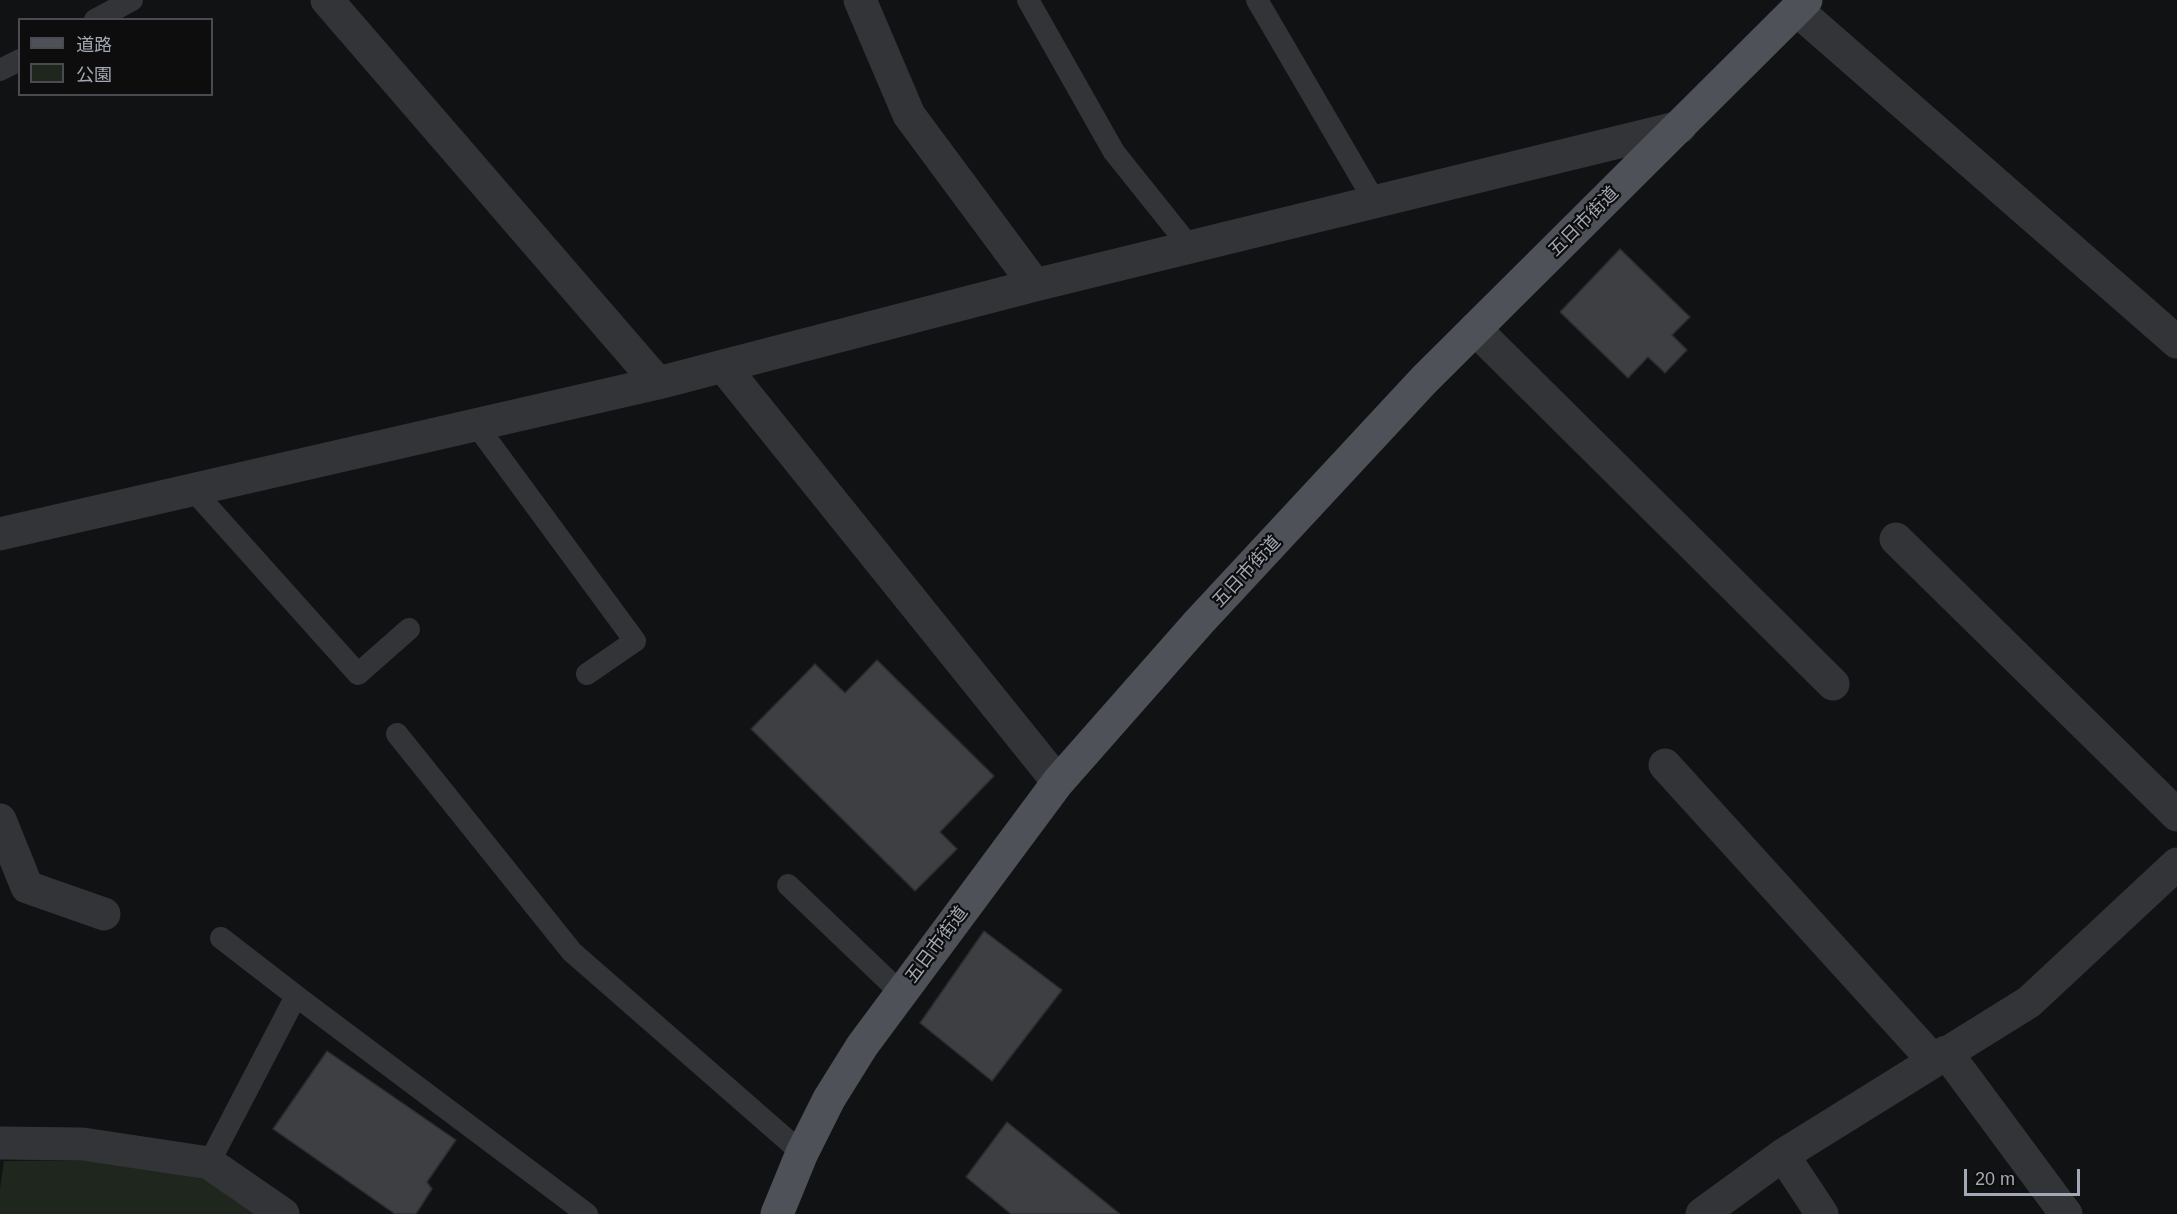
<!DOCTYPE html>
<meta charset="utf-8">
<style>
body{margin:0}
#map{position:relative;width:2177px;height:1214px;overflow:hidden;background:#111213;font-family:Arial,"Noto Sans JP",sans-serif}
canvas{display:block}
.legend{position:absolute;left:18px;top:18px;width:195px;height:78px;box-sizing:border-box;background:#0d0d0e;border:2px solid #494b50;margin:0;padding:8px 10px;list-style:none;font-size:18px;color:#a3a9b4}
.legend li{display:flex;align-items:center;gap:12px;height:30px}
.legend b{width:30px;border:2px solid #494b50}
.scale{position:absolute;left:1964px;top:1169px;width:116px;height:27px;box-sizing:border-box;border:3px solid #a3a9b4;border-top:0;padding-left:8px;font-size:18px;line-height:21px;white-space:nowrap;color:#a3a9b4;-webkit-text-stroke:4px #0d0d0e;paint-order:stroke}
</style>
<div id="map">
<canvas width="2177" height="1214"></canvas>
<ul class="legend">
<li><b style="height:8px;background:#4e5157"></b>道路</li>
<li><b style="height:16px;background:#1e261e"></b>公園</li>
</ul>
<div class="scale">20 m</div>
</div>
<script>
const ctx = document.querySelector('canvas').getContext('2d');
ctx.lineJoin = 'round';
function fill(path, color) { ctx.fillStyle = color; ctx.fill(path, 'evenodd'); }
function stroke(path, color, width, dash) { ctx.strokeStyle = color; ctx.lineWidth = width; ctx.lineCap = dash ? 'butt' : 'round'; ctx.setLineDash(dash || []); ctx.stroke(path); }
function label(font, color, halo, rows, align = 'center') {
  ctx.font = font + ' Arial,"Noto Sans JP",sans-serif'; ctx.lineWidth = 4.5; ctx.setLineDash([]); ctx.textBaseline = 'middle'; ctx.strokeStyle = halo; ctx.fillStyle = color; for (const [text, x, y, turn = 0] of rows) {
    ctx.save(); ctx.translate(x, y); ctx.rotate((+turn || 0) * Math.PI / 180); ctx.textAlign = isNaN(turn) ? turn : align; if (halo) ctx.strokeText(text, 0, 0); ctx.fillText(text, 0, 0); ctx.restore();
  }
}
fill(new Path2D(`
 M102,1160L208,1180L258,1214H0V1188L4,1161Z`), '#1e261e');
const building = new Path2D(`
 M1620,249L1690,317L1672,335L1687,350L1665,373L1648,357L1628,378L1560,312Z
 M877,660L994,776L940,832L957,849L915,891L751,729L815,664L845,693Z
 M984,931L1062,990L992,1081L920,1023Z
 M327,1051L456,1140L427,1182L432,1189L416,1214H395L273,1129Z
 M1007,1122L1120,1214H1011L966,1177Z`);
fill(building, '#3d3f43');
stroke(building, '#2b2c2f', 1.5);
stroke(new Path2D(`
 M1028,0L1114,152L1190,247
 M1257,0L1375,202
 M95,20L132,0
 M0,70L20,60
 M477,426L635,641L587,674
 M193,490L358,674L409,629
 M397,734L572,952L802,1153
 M788,885L901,993
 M221,938L296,996
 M209,1163L296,996L587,1214`), '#323438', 22);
stroke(new Path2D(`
 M327,0L658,383
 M860,0L909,115L1035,285
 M1797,10L2177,342
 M1475,329L1833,684
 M723,366L1058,782
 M0,534L658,383L1035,285L1680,127
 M1896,539L2177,815
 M1665,765L1933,1060
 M0,820L27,887L104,914
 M1946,1052L2066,1214
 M0,1143L83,1144L209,1163L283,1214
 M1783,1155L1822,1214
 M1702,1214L1783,1155L2029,1002L2177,864`), '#323438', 33);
stroke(new Path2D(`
 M777,1214L802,1153L829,1099L862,1046L1058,782L1199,622L1424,380L1806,0`), '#4e5157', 33);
label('18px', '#a3a9b4', '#0d0d0e', [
 ["五日市街道",1584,222,-45],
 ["五日市街道",1247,572,-47],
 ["五日市街道",937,945,-53]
]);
</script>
